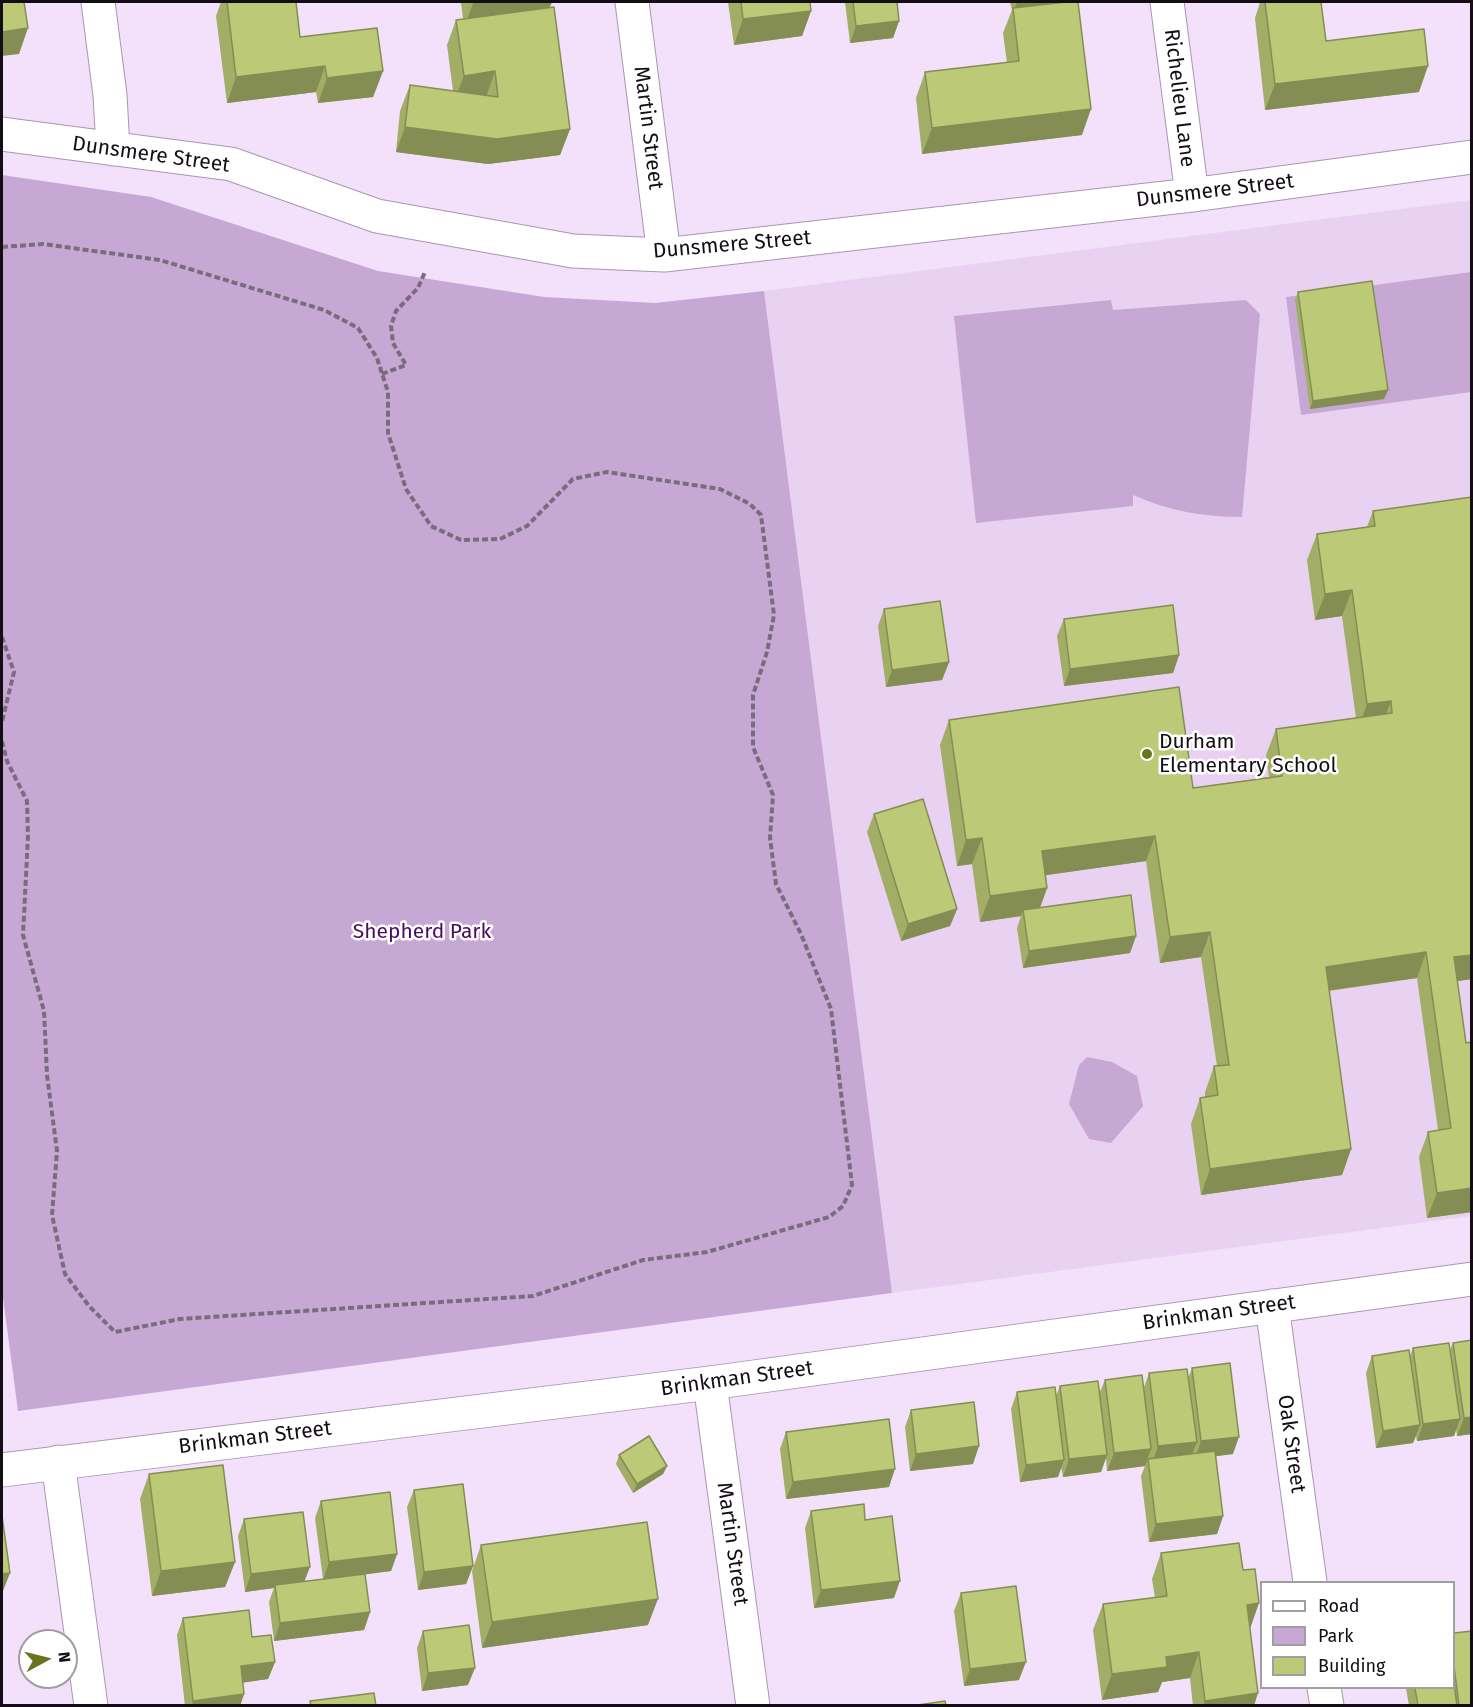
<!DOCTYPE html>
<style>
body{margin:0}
#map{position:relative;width:1473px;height:1707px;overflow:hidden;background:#f3e0fb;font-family:"Fira Sans",sans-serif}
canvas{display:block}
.frame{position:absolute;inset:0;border:3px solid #140d16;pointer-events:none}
.legend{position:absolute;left:1260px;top:1581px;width:195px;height:108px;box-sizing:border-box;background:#fff;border:2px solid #a19ea2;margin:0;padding:8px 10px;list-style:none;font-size:18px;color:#140d16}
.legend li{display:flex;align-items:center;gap:12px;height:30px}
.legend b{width:30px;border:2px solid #a19ea2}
.north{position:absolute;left:18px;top:1629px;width:60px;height:60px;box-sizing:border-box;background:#fff;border:2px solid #a19ea2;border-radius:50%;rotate:83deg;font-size:16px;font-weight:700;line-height:24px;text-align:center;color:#140d16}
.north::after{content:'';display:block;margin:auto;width:21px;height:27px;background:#6a741f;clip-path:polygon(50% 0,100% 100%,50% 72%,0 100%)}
</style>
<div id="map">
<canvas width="1473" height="1707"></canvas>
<div class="frame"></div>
<ul class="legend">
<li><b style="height:8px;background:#fff"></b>Road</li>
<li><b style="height:16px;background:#c7a8d4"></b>Park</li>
<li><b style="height:16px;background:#bcc976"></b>Building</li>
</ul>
<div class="north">N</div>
</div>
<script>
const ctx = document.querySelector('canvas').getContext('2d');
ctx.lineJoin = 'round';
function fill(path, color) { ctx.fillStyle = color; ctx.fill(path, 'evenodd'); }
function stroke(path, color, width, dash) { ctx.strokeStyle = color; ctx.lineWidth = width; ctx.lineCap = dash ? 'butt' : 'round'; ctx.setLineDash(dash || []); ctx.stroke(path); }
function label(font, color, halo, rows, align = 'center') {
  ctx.font = font + ' "Fira Sans",sans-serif'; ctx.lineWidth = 5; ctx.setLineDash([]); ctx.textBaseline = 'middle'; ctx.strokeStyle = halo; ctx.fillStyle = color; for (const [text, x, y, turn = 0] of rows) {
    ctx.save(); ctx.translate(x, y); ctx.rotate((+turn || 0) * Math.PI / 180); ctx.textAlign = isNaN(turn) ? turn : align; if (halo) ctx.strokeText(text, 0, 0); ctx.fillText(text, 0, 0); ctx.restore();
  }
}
fill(new Path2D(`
 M1471,200V1216L892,1293L764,291Z`), '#e9d1f2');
fill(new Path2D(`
 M2,175L151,197L378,271L544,297L655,303L764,291L892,1293L18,1411L2,1290Z
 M1471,272V392L1301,415L1286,297Z
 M1111,300L1113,310L1246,300L1260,314L1242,517C1203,517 1169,511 1133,495V506L976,523L954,316Z
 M1087,1057L1112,1062L1137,1076L1143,1106L1111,1143L1089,1139L1069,1104L1079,1065Z`), '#c7a8d4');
const minor = new Path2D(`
 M98,2L110,95L113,149
 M632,2L664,255
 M1167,2L1192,195
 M2,134L231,164L377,216L573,251L664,255L1192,195L1472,157
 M1272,1306L1310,1582
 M710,1383L753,1706
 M58,1462L91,1706
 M1324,1688L1327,1706`);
const tertiary = new Path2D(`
 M2,1470L710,1383L1472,1279`);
stroke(minor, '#a897af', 35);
stroke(tertiary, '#a897af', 35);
stroke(new Path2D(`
 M2,247L43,244L160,260L324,310L358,328L377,358L388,392V433L406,489L431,526L461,540L500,539L527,526L573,479L607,472L720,489L750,504L761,515L774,615L767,652L753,695V747L773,795L770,838L776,884L801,934L831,1009L852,1185L843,1206L829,1217L707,1252L643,1260L533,1296L180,1319L115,1332L89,1306L65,1274L52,1215L57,1151L47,1075L44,1011L23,935L28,836L27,801L7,761L2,741
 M382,374L406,365L393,343L391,326L396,311L418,288L425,272
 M2,637L14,672L2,722`), '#796c7e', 4, [6, 3]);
stroke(minor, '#fff', 33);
stroke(tertiary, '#fff', 33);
fill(new Path2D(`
 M221,2H296L300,37L383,71L373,97L318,103L316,92L227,103L216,16Z
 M461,2H552L549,8L570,129L560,155L488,164L396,152L400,111L410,85L453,91L447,45L456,20L463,19Z
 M728,2H810L811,11L802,36L734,45Z
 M845,2H897L899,21L893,38L850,43Z
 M1010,2H1078L1082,135L922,154L916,98L925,72L1007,63L1003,33L1012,10Z
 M1260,2H1321L1326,41L1419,92L1265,110L1255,18Z
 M1298,292L1388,390L1384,399L1310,409L1295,300Z
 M1472,497V979L1457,981L1466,1043L1472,1042V1212L1427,1218L1419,1157L1428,1132L1438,1130L1417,978L1329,991L1351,1149L1342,1175L1201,1195L1191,1124L1200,1098L1205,1097V1092L1214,1066H1217L1201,957L1160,963L1146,861L1046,875L1047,888L1040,908L1136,936L1130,953L1023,968L1017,928L1021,916L980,922L972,864L957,866L940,745L949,720L1193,788L1269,777L1266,755L1276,729L1356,718L1342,616L1315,620L1307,560L1317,534L1367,527L1373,511Z
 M884,609L949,662L942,680L886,687L878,626Z
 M1064,619L1179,655L1173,673L1064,686L1057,636Z
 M874,814L957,909L950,926L901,941L867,832Z
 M1453,1343L1472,1434L1457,1436L1456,1429L1454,1436L1417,1441L1416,1436L1413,1443L1376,1448L1366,1373L1372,1356H1410L1413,1348L1450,1350Z
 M1192,1368L1233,1454L1216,1456L1223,1516L1217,1534L1149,1542L1141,1476L1145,1466L1107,1471L1106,1458L1101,1472L1063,1477L1061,1467L1058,1477L1020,1482L1011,1409L1017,1392L1056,1396L1060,1386L1099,1394L1105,1380L1144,1387L1149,1373L1188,1379Z
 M911,1410L973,1464L910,1471L905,1427Z
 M786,1432L889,1487L786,1499L780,1449Z
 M619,1455L667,1466L663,1474L633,1493L616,1464Z
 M149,1474L235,1562L225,1587L152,1596L140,1499Z
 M414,1490L473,1566L466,1584L418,1590L407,1507Z
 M321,1501L397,1554L391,1571L365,1574L370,1612L364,1630L274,1641L269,1602L274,1588L245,1592L238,1536L244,1519L305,1581L323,1579L315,1518Z
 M811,1511L865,1520L894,1598L814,1608L805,1528Z
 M481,1545L648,1625L482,1648L472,1571Z
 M1161,1553L1243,1570L1250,1629L1254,1706H1193L1190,1678L1162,1682L1158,1692L1102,1700L1093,1630L1103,1604L1155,1598L1152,1579Z
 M961,1593L1019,1680L964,1686L954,1611Z
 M183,1618L252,1637L275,1662L268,1679L243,1682L244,1694L240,1706H185L177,1635Z
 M423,1631L468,1685L422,1691L417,1648Z
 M1454,1633L1472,1706H1409L1406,1688H1454Z`), '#a2ad65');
fill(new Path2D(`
 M485,2H552L545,19L464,29L473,3Z
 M1017,2H1074L1013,11Z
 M811,11L802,36L734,45L743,19Z
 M899,21L893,38L850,43L856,26Z
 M28,28L19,54L2,56V32Z
 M325,66L316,92L227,103L236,77Z
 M1428,66L1419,92L1265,110L1275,84Z
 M383,71L373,97L318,103L327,78Z
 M495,71L486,97L454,101L464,76Z
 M1091,109L1082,135L922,154L932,128Z
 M405,127L570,129L560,155L488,164L396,152Z
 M1388,390L1384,399L1310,409L1313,401Z
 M1352,590L1342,616L1315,620L1325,594Z
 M1179,655L1173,673L1064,686L1070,669Z
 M949,662L942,680L886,687L892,670Z
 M1391,701L1381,727L1358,730L1367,704Z
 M1155,836L1146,861L1033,877L1042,851Z
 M982,838L972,864L957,866L966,840Z
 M1047,888L1038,913L1023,910L1021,916L980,922L990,896Z
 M957,909L950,926L901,941L908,924Z
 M1210,932L1201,957L1160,963L1170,937Z
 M1136,936L1130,953L1023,968L1029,951Z
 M1426,952L1417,978L1317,992L1326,967Z
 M1472,955V979L1444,983L1454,957Z
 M1351,1149L1342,1175L1201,1195L1210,1169Z
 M1472,1188V1212L1427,1218L1437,1193Z
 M1472,1417V1434L1457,1436L1464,1418Z
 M1460,1419L1454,1436L1417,1441L1423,1424Z
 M1420,1425L1413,1443L1376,1448L1383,1431Z
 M1239,1437L1233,1454L1195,1459L1201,1441Z
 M1197,1442L1190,1459L1152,1464L1158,1446Z
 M979,1446L973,1464L910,1471L916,1454Z
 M1151,1449L1145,1466L1107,1471L1114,1453Z
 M1107,1455L1101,1472L1063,1477L1069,1459Z
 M1064,1460L1058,1477L1020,1482L1026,1465Z
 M667,1466L663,1474L633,1493L637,1484Z
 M895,1469L889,1487L786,1499L793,1482Z
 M1223,1516L1217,1534L1149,1542L1156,1524Z
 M397,1554L391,1571L323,1580L329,1562Z
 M235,1562L225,1587L152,1596L161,1571Z
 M473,1566L466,1584L418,1590L424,1572Z
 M310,1567L303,1585H275L274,1588L245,1592L251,1574Z
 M10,1573L3,1591H2V1574Z
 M900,1581L894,1598L814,1608L821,1590Z
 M658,1599L648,1625L482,1648L492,1622Z
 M1259,1603L1250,1629L1247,1605Z
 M370,1612L364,1630L274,1641L280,1623Z
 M1199,1652L1190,1678L1162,1682L1158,1692L1102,1700L1112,1674L1166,1657Z
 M275,1662L268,1679L234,1684L241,1666Z
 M1026,1662L1019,1680L964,1686L970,1669Z
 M475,1668L468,1685L422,1691L428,1673Z
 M1258,1693L1254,1706H1203L1205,1701Z
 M244,1694L240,1706H192L193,1701Z`), '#848d53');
const building = new Path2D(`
 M2,2H24L28,28L2,32Z
 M227,2H296L300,37L377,28L383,71L327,78L325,66L236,77Z
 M741,2H810L811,11L743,19Z
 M853,2H897L899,21L856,26Z
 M1066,2H1078L1091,109L932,128L925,72L1019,61L1013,8Z
 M1265,2H1321L1326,41L1424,29L1428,66L1275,84Z
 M554,7L570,129L497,139L405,127L410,85L498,97L495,71L464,76L456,20Z
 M1372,281L1388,390L1313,401L1298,292Z
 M1472,497V615H1471L1472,621V955L1454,957L1466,1043L1472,1042V1188L1437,1193L1428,1132L1451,1128L1426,952L1326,967L1351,1149L1210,1169L1200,1098L1218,1095L1214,1066L1229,1065L1210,932L1170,937L1155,836L1042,851L1047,888L990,896L982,838L966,840L949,720L1179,687L1193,788L1282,776L1276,729L1392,713L1391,701L1367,704L1352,590L1325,594L1317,534L1375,526L1373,511Z
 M940,601L949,662L892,670L884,609Z
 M1173,605L1179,655L1070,669L1064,619Z
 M923,799L957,909L908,924L874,814Z
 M1131,895L1136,936L1029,951L1023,910Z
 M1472,1340V1417L1464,1418L1453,1343Z
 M1449,1343L1460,1419L1423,1424L1413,1348Z
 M1409,1350L1420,1425L1383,1431L1372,1356Z
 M1230,1363L1239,1437L1201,1441L1192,1368Z
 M1187,1369L1197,1442L1158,1446L1149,1373Z
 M1142,1375L1151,1449L1114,1453L1105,1380Z
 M1098,1381L1107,1455L1069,1459L1060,1386Z
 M1055,1387L1064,1460L1026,1465L1017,1392Z
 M974,1402L979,1446L916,1454L911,1410Z
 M889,1419L895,1469L793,1482L786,1432Z
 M649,1436L667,1466L637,1484L619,1455Z
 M1215,1451L1223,1516L1156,1524L1148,1459Z
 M223,1465L235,1562L161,1571L149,1474Z
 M463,1484L473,1566L424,1572L414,1490Z
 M390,1492L397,1554L329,1562L321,1501Z
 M864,1504L865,1520L892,1516L900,1581L821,1590L811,1511Z
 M303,1512L310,1567L251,1574L244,1519Z
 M2,1516L10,1573L2,1574Z
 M647,1522L658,1599L492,1622L481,1545Z
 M1239,1543L1243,1570L1255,1569L1259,1603L1247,1605L1258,1693L1205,1701L1199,1652L1166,1657L1167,1667L1112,1674L1103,1604L1167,1596L1161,1553Z
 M365,1574L370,1612L280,1623L275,1585Z
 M1016,1586L1026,1662L970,1669L961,1593Z
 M249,1610L252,1637L271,1635L275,1662L241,1666L244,1694L193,1701L183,1618Z
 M469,1625L475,1668L428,1673L423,1631Z
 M1472,1631V1706H1459L1454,1666V1633Z
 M1454,1683L1457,1706H1418L1415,1688H1454Z
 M374,1693L376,1706H311L310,1701Z
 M945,1701L946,1706H911Z`);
fill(building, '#bcc976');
stroke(building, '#848d53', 1.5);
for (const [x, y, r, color] of [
 [1147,754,6,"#6a741f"]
]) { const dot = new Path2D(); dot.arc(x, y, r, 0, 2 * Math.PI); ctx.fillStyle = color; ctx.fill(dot); stroke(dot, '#fff', 2); }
label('21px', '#140d16', '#fff', [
 ["Richelieu Lane",1179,98,83],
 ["Martin Street",648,128,83],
 ["Dunsmere Street",151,155,8],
 ["Dunsmere Street",1215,191,-7],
 ["Dunsmere Street",732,245,-5],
 ["Brinkman Street",1219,1313,-8],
 ["Brinkman Street",737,1379,-8],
 ["Brinkman Street",255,1438,-7],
 ["Oak Street",1291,1444,82],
 ["Martin Street",732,1544,82]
]);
label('21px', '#140d16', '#fff', [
 ["Durham",1159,742],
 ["Elementary School",1159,766]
], 'left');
label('21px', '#4b0c5f', '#fff', [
 ["Shepherd Park",422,932]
]);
</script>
